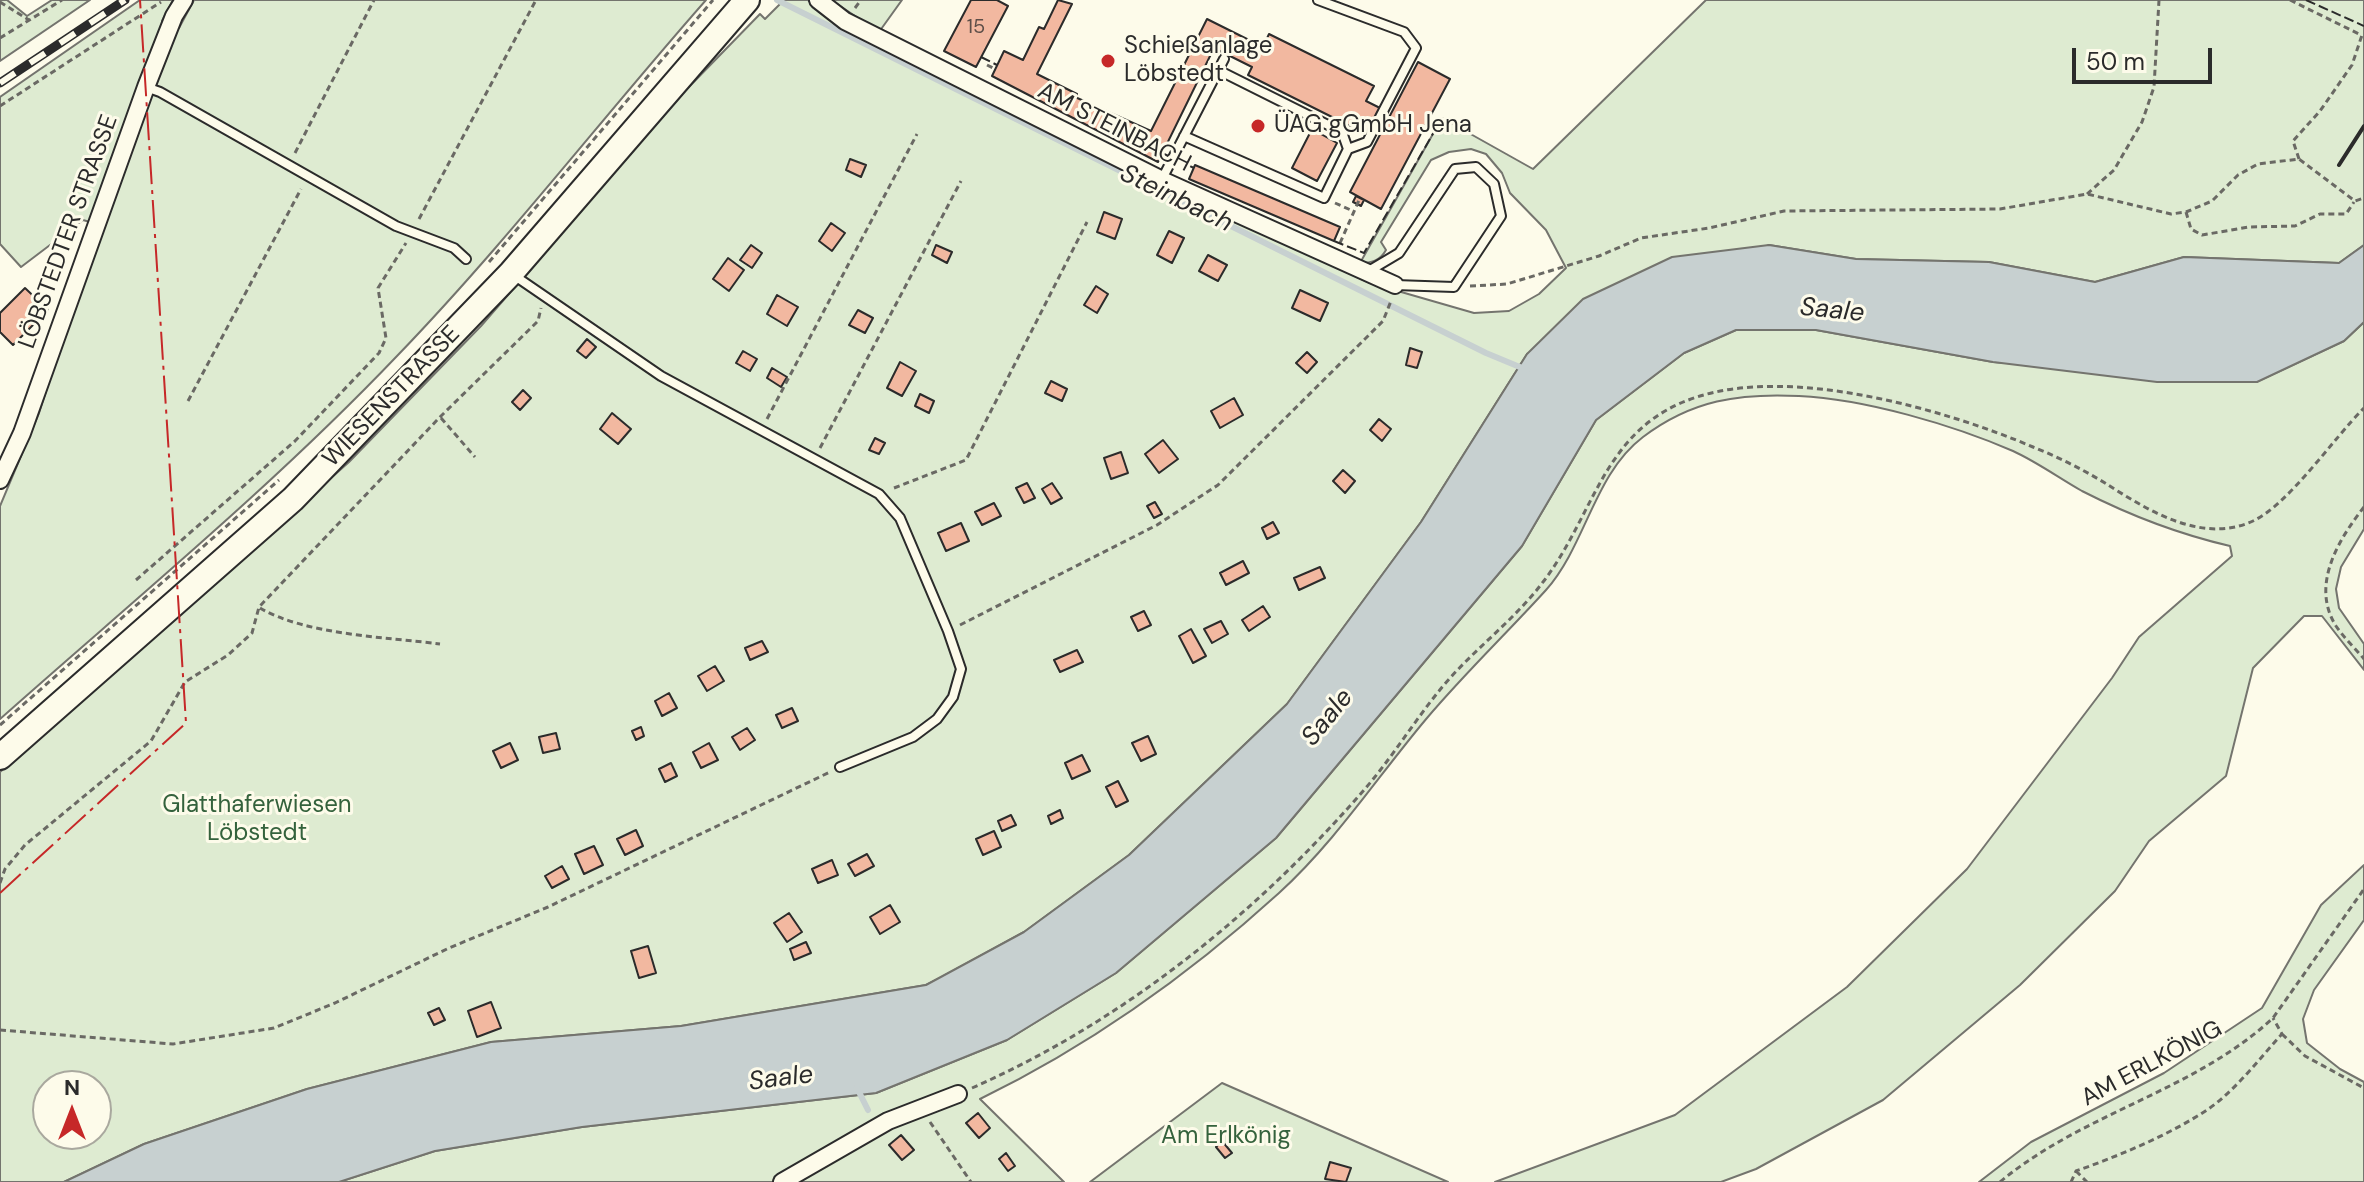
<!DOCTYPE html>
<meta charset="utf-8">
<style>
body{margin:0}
#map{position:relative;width:2364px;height:1182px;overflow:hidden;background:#fdfbea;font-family:"DM Sans",sans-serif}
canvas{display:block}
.north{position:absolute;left:32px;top:1070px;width:80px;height:80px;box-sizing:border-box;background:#fdfbea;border:2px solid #a9a89e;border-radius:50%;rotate:0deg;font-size:22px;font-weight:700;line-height:32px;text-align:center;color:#2b2b2b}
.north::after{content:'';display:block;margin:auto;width:28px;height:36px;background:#c62828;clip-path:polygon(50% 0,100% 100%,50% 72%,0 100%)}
.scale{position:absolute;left:2072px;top:48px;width:140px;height:36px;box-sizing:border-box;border:4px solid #2b2b2b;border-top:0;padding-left:10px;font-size:24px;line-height:28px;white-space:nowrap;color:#2b2b2b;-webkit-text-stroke:6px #fdfbea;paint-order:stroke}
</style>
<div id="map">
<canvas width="2364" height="1182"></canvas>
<div class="north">N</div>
<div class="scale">50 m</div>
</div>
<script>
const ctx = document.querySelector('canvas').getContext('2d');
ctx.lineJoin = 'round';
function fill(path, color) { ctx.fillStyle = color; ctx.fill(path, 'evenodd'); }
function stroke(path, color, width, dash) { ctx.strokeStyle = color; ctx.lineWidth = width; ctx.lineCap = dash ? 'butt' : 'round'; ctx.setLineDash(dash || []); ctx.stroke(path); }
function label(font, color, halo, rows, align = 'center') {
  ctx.font = font + ' "DM Sans",sans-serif'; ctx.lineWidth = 6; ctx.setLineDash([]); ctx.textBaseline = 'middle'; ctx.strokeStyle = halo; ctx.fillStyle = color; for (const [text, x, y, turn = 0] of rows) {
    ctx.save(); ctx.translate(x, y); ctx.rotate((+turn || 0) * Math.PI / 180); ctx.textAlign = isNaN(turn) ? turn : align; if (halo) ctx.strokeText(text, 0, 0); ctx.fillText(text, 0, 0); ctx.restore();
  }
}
const green = new Path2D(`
 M0,0H7L27,16L52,0H90L0,61Z
 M140,0H173L162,21L179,28L194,0H706C602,118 506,243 397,356C273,486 134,600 0,719V506L39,413L100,225L83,220L21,267L0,244V97Z
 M784,0H808L818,10L1099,157L1370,283L1474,313L1509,311L1539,294L1566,268L1546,230L1510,193L1502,173L1486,154L1471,149L1449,152L1431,160L1381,242L1386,250C1380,261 1371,263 1360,263L1442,118L1533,169L1706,0H2364V245L2339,263L2184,257L2095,282L1989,262L1856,259L1769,245L1527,354L1421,522L1287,704L1129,855L1024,932L940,978L926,985L681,1026L491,1042L307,1089L144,1144L64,1182H0V772L349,462L481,326L683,93L760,14L765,19ZM48,1086H96V1134H48Z
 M831,0H902L879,32Z
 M2364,322V529L2341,567L2336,589L2339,608L2364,644V670L2322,616H2304L2253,668L2226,776L2149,841L2115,891L2020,985L1883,1100L1756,1169L1721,1182H1495L1675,1115L1847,987L1967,869L2112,678L2139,637L2232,556L2230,546C2178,534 2129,515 2082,491C2059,478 2037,462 2013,451C1953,425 1865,399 1799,396C1739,393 1692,400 1643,437C1594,474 1586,545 1546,590C1507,633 1465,673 1427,718C1378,776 1336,841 1279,893C1190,974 1089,1046 980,1099L1064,1182H339L435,1151L582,1127L876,1093L1007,1040L1116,973L1276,838L1522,546L1596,420L1684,353L1736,330H1816L1993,362L2256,382L2344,341Z
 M2364,865V920L2314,990L2303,1019L2307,1043L2340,1069L2364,1082V1182H1979L2031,1142L2164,1073L2262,1008L2321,905Z
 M1222,1083L1448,1182H1090Z`);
fill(green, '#deebd1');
stroke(green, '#74746e', 2);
const water = new Path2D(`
 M1769,245L1856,259L1989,262L2095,282L2184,257L2339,263L2364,245V322L2344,341L2257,382H2157L1993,362L1816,330H1736L1684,353L1596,420L1522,546L1276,838L1116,973L1007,1040L876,1093L582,1127L435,1151L339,1182H64L144,1144L307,1089L491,1042L681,1026L926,985L1024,932L1129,855L1287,704L1421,522L1527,354L1583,299L1672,257Z`);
fill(water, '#c7d0d0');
stroke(water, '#74746e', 2);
stroke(new Path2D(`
 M777,0L1486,353L1527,370
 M857,1088L868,1110`), '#c7d0d0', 6);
const building = new Path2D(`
 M971,0H997L1008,6L976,67L944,51Z
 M1058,0L1072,4L1037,74L1077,94L1075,97L1151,131L1207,19L1263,47L1269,34L1374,86L1366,101L1380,108L1366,134L1248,75L1252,67L1214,48L1158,162L992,76L1004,51L1023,60L1039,27L1044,29Z
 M1418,62L1450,79L1381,209L1350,192Z
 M1312,129L1337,143L1317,181L1292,168Z
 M850,159L866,165L861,177L846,170Z
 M1195,165L1340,227L1334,241L1189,179Z
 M1356,196L1364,200L1361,206L1353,202Z
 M1104,212L1122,219L1115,239L1097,232Z
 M831,223L845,233L832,251L819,241Z
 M1169,231L1184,238L1172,263L1157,255Z
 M751,245L762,253L752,268L740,260Z
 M936,245L952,252L947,263L932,255Z
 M1208,255L1227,265L1218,281L1199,271Z
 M728,258L744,270L729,291L713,279Z
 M1096,286L1108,294L1097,313L1084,305Z
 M25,288L48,310L13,345L0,332V313Z
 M1300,290L1328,303L1320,321L1292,308Z
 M777,295L798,307L787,326L767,314Z
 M858,310L873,318L865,333L849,325Z
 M587,339L596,347L586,358L577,351Z
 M1410,348L1422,352L1417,368L1406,365Z
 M743,351L757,359L750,371L736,363Z
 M1307,352L1317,362L1307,373L1296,363Z
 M900,362L916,371L902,396L887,388Z
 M772,368L787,377L781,387L767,378Z
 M1051,381L1067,389L1062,401L1045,393Z
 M523,390L531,398L520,410L512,402Z
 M920,394L934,401L929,413L915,406Z
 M1234,398L1243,415L1220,428L1211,411Z
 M612,413L631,429L618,444L600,429Z
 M1379,419L1391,429L1382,441L1370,430Z
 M875,438L885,443L879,454L869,450Z
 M1163,440L1178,459L1159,473L1145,454Z
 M1121,452L1128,473L1111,479L1104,458Z
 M1343,470L1355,481L1345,493L1333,481Z
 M1027,483L1035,498L1024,503L1016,488Z
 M1052,483L1062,498L1051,504L1042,489Z
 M1155,502L1162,514L1154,518L1147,506Z
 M994,503L1001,516L982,525L975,512Z
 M1273,522L1279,533L1267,539L1262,528Z
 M961,523L969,541L946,551L938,533Z
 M1243,561L1249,573L1226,585L1220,573Z
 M1320,567L1325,578L1299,590L1294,578Z
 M1263,606L1270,617L1249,631L1242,620Z
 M1144,611L1151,625L1138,631L1131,617Z
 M1221,621L1228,634L1212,643L1204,629Z
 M1191,629L1206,656L1193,663L1179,636Z
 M762,641L768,652L750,660L745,648Z
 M1077,650L1083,662L1060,672L1054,660Z
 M715,666L724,681L707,691L698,676Z
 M669,693L677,708L662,716L655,701Z
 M792,708L798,721L782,728L776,715Z
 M641,727L644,736L636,740L632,731Z
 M747,728L755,740L740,750L732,737Z
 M556,733L560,749L543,753L539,737Z
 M1148,736L1156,754L1141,761L1132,743Z
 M510,743L518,760L501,768L493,751Z
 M709,743L718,760L701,768L693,752Z
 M1082,755L1090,771L1072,779L1065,763Z
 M671,763L677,776L665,782L659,769Z
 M1118,781L1128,801L1116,807L1106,787Z
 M1060,810L1063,818L1051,824L1048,816Z
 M1011,815L1016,825L1002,831L998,821Z
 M636,830L643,846L625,855L617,839Z
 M994,831L1001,847L983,855L976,839Z
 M594,846L603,865L584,874L575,854Z
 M867,854L874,866L855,876L848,864Z
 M832,860L838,875L818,883L812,869Z
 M562,866L569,879L552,888L545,876Z
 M890,905L900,922L880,934L870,917Z
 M789,913L802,932L787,942L774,923Z
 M806,942L811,953L794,960L790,949Z
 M648,946L656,973L639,978L631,951Z
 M491,1002L501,1028L477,1037L468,1011Z
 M439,1008L445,1020L434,1025L428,1013Z
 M978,1113L990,1128L979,1138L966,1123Z
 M901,1135L914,1150L902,1160L889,1145Z
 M1222,1141L1232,1153L1225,1158L1216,1147Z
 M1006,1153L1015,1166L1008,1171L999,1159Z
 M1330,1162L1351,1168L1346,1182L1325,1179Z`);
fill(building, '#f2b8a0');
stroke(building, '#2b2b2b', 2);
const lane = new Path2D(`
 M1318,0L1404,32L1416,48L1367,142L1348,149
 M146,87L160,92L396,226L454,248L466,259
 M1184,136L1324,198L1348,149L1342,132L1218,70
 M1162,179L1224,59
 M1367,272L1399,253L1455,169L1476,167L1494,184L1501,216L1454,287L1395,285
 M515,276L661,376L879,494L900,518L948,631L961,669L953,697L937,719L913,737L840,767`);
const street = new Path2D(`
 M818,0L845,21L1162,180L1395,285
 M0,480L22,433L146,87L174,16L184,0
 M782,1182L888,1121L958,1094`);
const secondary = new Path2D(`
 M0,757L293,499L511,273L747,0`);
stroke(lane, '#2b2b2b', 12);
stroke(street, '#2b2b2b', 20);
stroke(secondary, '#2b2b2b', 28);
stroke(new Path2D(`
 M2290,0L2361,35
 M0,2L29,20
 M855,8L861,0
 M0,38L62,0
 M987,65L995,69
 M0,106L161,2
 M295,153L374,0
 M2299,159L2293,141L2320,111L2352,65L2362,35
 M2087,194L2114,170L2142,122L2154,87L2159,0
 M1335,203L1353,211
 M2186,212L2191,229L2202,235L2249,227L2295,226L2320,214H2346L2354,202
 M419,219L536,0
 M1340,243L1360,198
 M489,262L713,0
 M1470,286L1507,284L1599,256L1641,238L1709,228L1784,211L2000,209L2087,194L2171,214L2186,212L2212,201L2238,175L2258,164L2299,159L2355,201L2364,198
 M188,401L301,189
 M441,418L475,457
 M767,419L917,134
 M820,448L961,181
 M894,488L966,460L1087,222
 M2364,507C2339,539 2310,585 2336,626C2344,638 2355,648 2364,659
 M136,580L295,441L379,353L386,338L378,288L406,243
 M260,608C306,635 386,637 440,644
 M960,625L1157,525L1218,485L1383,321L1391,301
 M0,725L279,480
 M0,883L5,869L25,845L151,741L185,682L228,655L252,633L259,607L440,417L538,321L541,308
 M0,1030L173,1044L274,1028L335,1003L449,948L548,907L830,772
 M2282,1034L2305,1056L2364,1088
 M972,1088C1124,1021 1256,914 1364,790C1391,759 1413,723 1439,691C1470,652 1513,622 1543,582C1596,513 1603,427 1697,397C1792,366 1944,409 2033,447C2058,457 2082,469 2105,483C2146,509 2201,545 2253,521C2289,504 2333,439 2364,408
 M930,1122L971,1182
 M2076,1171L2087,1182
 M2000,1182C2084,1112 2193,1092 2273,1018L2364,889
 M2071,1182L2076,1171C2121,1155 2167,1136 2207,1110C2236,1090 2259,1059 2282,1034L2273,1018`), '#6a6964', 3, [6, 4]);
stroke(lane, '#fdfbea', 8);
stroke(street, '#fdfbea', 16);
stroke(secondary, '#fdfbea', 24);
const rail = new Path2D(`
 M0,83L125,0`);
stroke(rail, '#2b2b2b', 9);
stroke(rail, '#fdfbea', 6, [18]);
stroke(new Path2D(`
 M2306,0L2364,26
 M981,57L997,65
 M1162,153L1194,168
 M1334,241L1364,253L1442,118`), '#2b2b2b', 2, [10, 4]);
stroke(new Path2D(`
 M2339,165L2364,126`), '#2b2b2b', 4);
stroke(new Path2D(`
 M0,893L186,723L140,0`), '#c62828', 2, [28, 6, 4, 6]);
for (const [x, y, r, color] of [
 [1108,61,8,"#c62828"],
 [1258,126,8,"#c62828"]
]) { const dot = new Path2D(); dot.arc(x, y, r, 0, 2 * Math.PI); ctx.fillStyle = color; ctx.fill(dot); stroke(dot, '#fdfbea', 3); }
label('20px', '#5d4e48', null, [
 ["15",976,28]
]);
label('24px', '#2b2b2b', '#fdfbea', [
 ["Schießanlage",1124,47],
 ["Löbstedt",1124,75],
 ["ÜAG gGmbH Jena",1274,126]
], 'left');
label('24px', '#2b2b2b', '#fdfbea', [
 ["AM STEINBACH",1114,128,27],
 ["LÖBSTEDTER STRASSE",69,232,-70],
 ["WIESENSTRASSE",392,397,-46],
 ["AM ERLKÖNIG",2152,1064,-28]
]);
label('24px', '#34623c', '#fdfbea', [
 ["Glatthaferwiesen",257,806],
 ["Löbstedt",257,834],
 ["Am Erlkönig",1226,1137]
]);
label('italic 26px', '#2b2b2b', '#fdfbea', [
 ["Steinbach",1176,199,26],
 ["Saale",1832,311,6],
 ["Saale",1328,718,-51],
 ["Saale",781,1079,-7]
]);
</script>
